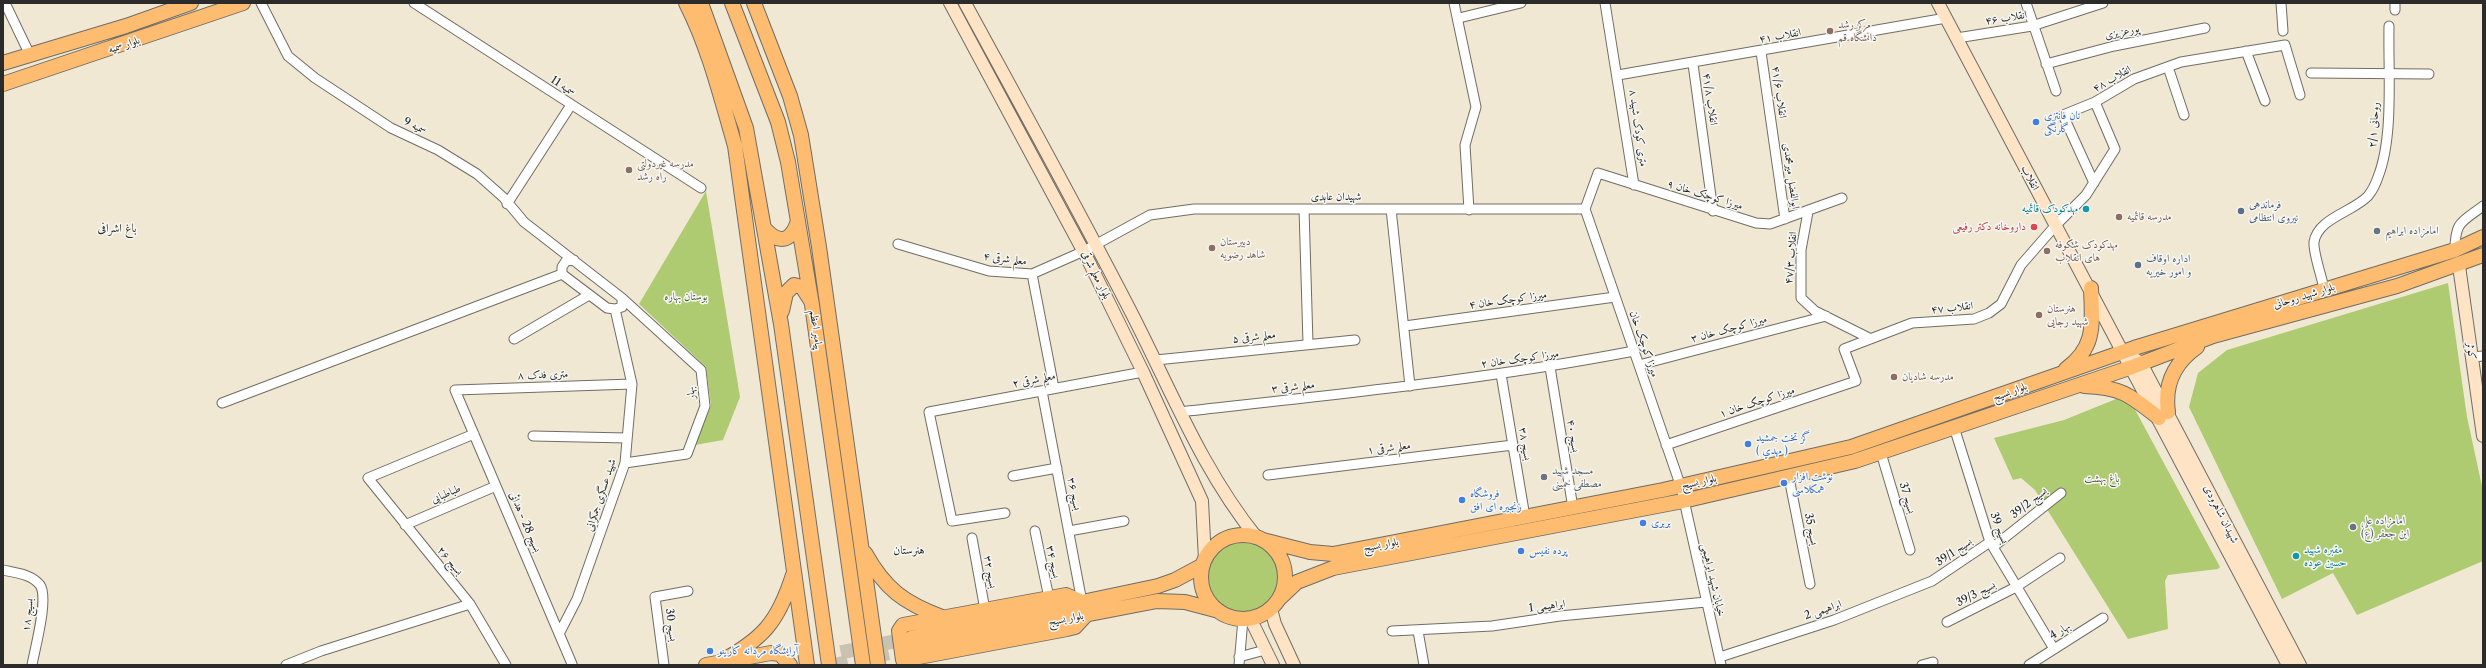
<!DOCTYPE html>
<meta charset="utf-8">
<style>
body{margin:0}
#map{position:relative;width:2486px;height:668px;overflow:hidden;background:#f1e8d3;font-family:"Libre Caslon Text",serif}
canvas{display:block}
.frame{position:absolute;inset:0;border:4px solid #2b2b2b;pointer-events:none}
</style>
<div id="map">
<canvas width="2486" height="668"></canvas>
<div class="frame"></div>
</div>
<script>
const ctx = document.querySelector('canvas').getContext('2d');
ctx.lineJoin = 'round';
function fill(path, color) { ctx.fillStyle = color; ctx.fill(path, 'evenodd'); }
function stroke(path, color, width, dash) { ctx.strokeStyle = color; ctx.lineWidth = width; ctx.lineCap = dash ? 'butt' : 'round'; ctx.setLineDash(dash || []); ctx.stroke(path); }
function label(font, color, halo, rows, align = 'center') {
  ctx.font = font + ' "Libre Caslon Text",Amiri,serif'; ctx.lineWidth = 3; ctx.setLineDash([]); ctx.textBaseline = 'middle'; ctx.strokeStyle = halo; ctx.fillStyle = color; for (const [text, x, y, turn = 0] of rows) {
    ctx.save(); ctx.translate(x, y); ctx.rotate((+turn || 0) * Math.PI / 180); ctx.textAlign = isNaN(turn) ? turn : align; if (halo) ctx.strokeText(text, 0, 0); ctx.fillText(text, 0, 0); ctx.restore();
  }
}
fill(new Path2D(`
 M706,191L740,397L723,440L695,445L711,406L706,367L639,304Z
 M2448,283L2467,417L2483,491V561L2357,615L2333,573L2282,599L2189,407L2198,373L2227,350Z
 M2121,397L2132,404L2220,567L2218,569L2168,575L2165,581L2168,629L2128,639L2035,490L2021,478L2013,480L1994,438L2064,420Z
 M1208 577a35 35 0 1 1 70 0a35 35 0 1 1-70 0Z`), '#aecb72');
stroke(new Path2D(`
 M779,665L911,638
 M834,665L913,648`), '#c9c2b1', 14, [14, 7]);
const street = new Path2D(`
 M5,3L30,55
 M261,3L288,56L315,78L391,128L438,150L477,174L504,198L524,222L622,298V307L615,309L607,308L562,274V267L566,261L574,260
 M414,3L701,188
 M1454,3L1476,107L1465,145L1469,210
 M1605,3L1634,185
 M2026,3L2056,91
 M2281,3L2283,31
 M2395,10V3
 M1459,18L1521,3
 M1957,38L2032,26L2103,3
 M2246,51L2265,101
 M1761,52L1785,219
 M1693,64L1713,211
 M2046,64L2114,46L2205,28
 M2168,67L2184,115
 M2311,73L2429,74
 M1618,75L1946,18
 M2094,183L2063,115L2095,102
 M507,204L571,105
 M1304,209L1308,343
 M1391,209L1410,386
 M1585,209L1681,487L1721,665
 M1585,209L1598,173L1756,223L1770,224L1842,198
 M1808,212L1801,250V298L1815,311L1869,338
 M898,244L989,271L1032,274L1084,251L1150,215L1194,209H1585
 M2455,250C2455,221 2462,222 2483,206
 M1032,274L1054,388
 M2324,289C2322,277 2313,253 2314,242C2318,218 2353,212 2368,196C2372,191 2376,183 2378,177C2394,137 2388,71 2389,26
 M622,298L701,370L705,406L687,454L625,463
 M1405,326L1615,297
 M514,339L589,295
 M2472,357L2483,356
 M1156,360L1355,340
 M1639,365L1826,316
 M1550,367L1573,508
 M1501,374L1525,517
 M1042,391L1082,602
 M222,403L562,274
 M1179,412C1331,395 1483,380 1634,351
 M1954,427L1990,542L2054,649
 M474,434L368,478L470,604L506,665
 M533,436L627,438
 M1666,445L1856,381L1844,349L1912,323L1974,319L1989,313L2001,304L2021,265L2055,226L2086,195L2115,149L2095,102L2134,79L2181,62L2285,45L2300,95
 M1881,453L1910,550
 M1268,475L1513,445
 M1013,476L1057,468
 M1789,478L1810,584
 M1005,513L952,521L929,412L1143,372
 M405,525L496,486
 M1035,531L1049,598
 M1069,531L1124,521
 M972,538L985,610
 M1993,547L2061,493
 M3,570C16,573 31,574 40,585C49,598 35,648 32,665
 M1947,622L2016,587L2060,558
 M1392,631L1492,626L1560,616L1706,602
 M1418,631L1424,665
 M559,634L577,599L625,463L632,384L615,309
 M1239,657L1265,650
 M1720,657L1834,620L1932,581L1990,542
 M572,664L455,390L632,384
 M286,665L321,651L470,604
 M664,665L655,597L688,591
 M1239,665L1243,619
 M1922,665L1933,662
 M2029,665L2103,618`);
const secondary = new Path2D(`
 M950,3L1087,258L1143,372L1202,501L1205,560
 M965,3C1021,106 1078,209 1132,314C1171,390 1202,470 1257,538
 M1938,3L2288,665
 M2459,266L2483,436
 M2135,359L2141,363L2300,665
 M1271,609L1275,624L1294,665
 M1250,618L1273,665`);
const primary = new Path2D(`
 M686,3C709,48 721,98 735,146L807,665
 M701,3L746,128L781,324L829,665
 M732,3L778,122L788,162L812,305L863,665
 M754,3L790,96L801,135L819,247L878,665
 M3,63L126,26L191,3
 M3,84L243,3
 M764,228C779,245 791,242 798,221
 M782,311L786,293L794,285L802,287L811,301
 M2066,369C2097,346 2092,323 2091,288
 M2084,386C2121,387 2130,395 2159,418
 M2168,412C2164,384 2174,363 2197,347
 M1201 577a42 42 0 1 1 84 0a42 42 0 1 1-84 0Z
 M1263,540L1310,552L1333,554L1663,490L1851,447L2134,348L2455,250L2483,237
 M865,553C885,589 904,603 942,617
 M1279,599L1297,582L1333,568L1683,501L1855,461L2132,367L2213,336L2397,286L2483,255
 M1082,602L1066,595L903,625L899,631L903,660L1067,629L1075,627L1086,615
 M911,638L1158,586L1175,580L1203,565
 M913,648L1157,601L1185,602L1219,611
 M720,662C763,639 778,622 793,575
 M706,665L771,653L780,654L790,665`);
stroke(street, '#706d66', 11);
stroke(secondary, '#706d66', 14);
stroke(primary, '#706d66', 16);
stroke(street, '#fff', 9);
stroke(secondary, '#fee4c5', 12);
stroke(primary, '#fdbc6f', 14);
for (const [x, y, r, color] of [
 [1830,31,4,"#8d6e63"],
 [2036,122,4,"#3f7fe0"],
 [629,170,4,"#8d6e63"],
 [2086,209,4,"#0f9aa8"],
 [2241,211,4,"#5c6f8a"],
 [2119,217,4,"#8d6e63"],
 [2034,227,4,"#e0444e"],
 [2377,231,4,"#6b7280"],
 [1212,248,4,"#8d6e63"],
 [2047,251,4,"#8d6e63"],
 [2138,265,4,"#5c6f8a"],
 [2039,315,4,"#8d6e63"],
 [1894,377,4,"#8d6e63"],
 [1748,444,4,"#3f7fe0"],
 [1544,477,4,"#6b7280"],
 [1784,483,4,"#3f7fe0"],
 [1462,500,4,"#3f7fe0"],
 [1643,523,4,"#3f7fe0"],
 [2353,527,4,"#6b7280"],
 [1521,551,4,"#3f7fe0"],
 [2296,556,4,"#0f9aa8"],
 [710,651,4,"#3f7fe0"]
]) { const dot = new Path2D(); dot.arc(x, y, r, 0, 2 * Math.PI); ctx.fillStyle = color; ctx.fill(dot); stroke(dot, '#f6f6f2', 1.5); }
label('11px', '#2b2b2b', '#f6f6f2', [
 ["انقلاب ۴۶",2006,18,-9],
 ["پورعزیزی",2122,32,-12],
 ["انقلاب ۴۱",1780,36,-10],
 ["بلوار سمیه",124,45,-18],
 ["انقلاب ۴۸",2112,79,-30],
 ["سمیه 11",563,86,33],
 ["انقلاب ۴۱/۶",1779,92,82],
 ["انقلاب ۴۱/۸",1710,99,82],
 ["روحانی ۲/۱",2374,125,-86],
 ["سمیه 9",415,126,25],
 ["۸ متری کودک شهید",1638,128,82],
 ["ابوالفضل میرمحمدی",1791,176,82],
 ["انقلاب",2030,178,62],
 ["میرزا کوچک خان ۹",1705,195,17],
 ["شهیدان عابدی",1336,197],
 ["انقلاب ۴۷/۳",1791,258,-85],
 ["معلم شرقی ۴",1005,259,7],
 ["بلوار معلم شرقی",1096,275,64],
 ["بلوار شهید روحانی",2304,296,-17],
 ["میرزا کوچک خان ۴",1508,300,-8],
 ["انقلاب ۴۷",1952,308,-6],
 ["میرزا کوچک خان ۳",1729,329,-15],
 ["پیامبر اعظم",816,330,82],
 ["معلم شرقی ۵",1254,337,-6],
 ["میرزا کوچک خان",1644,344,71],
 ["کوثر",2471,351,82],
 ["میرزا کوچک خان ۲",1520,359,-8],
 ["۸ متری فدک",543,375,-2],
 ["معلم شرقی ۲",1034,380,-11],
 ["معلم شرقی ۳",1293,387,-6],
 ["بلوار بسیج",2010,392,-20],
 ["بهار",691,393,-97],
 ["میرزا کوچک خان ۱",1757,402,-18],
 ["بسیج ۴۰",1573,436,81],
 ["بسیج ۳۸",1525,444,81],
 ["معلم شرقی ۱",1389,448,-7],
 ["بلوار بسیج",1699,482,-13],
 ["طباطبایی",446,494,-23],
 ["بسیج ۳۶",1074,494,79],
 ["شهید عسگری جمکرانی",601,495,-72],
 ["بسیج 37",1907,498,74],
 ["بسیج 39/2",2029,503,-38],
 ["شهیدان شاهرودی",2221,514,63],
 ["بسیج 28 - هدائی",525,522,67],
 ["بسیج 39",1999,528,69],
 ["بسیج 35",1811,529,79],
 ["بلوار بسیج",1381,545,-11],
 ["بسیج 39/1",1954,552,-34],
 ["بسیج ۲۶",450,561,51],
 ["بسیج ۳۴",1053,562,78],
 ["بسیج ۳۲",990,572,80],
 ["خیابان شهید ابراهیمی",1713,580,77],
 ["بسیج 39/3",1976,594,-27],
 ["ابراهیمی 1",1547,606,-7],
 ["ابراهیمی 2",1823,610,-19],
 ["بسیج ۱۸",28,615,-83],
 ["بلوار بسیج",1066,619,-11],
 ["بسیج 30",671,625,83],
 ["بهار 4",2060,631,-32]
]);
label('11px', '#785e54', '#f6f6f2', [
 ["مرکز رشد",1838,25],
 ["دانشگاه قم",1838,38],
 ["مدرسه غیردولتی",637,164],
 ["راه رشد",637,177],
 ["مدرسه قائمیه",2127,217],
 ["دبیرستان",1220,242],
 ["شاهد رضویه",1220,255],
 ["مهدکودک شکوفه",2055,245],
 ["های انقلاب",2055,258],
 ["هنرستان",2047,309],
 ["شهید رجایی",2047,322],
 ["مدرسه شادیان",1902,377]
], 'left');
label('11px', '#366cbe', '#f6f6f2', [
 ["نان فانتزی",2044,116],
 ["گلرنگی",2044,129],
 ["گز تخت جمشيد",1756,438],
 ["( مهدي )",1756,451],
 ["نوشت افزار",1792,477],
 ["همکلاسی",1792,490],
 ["فروشگاه",1470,494],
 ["زنجیره ای افق",1470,507],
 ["بربری",1651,523],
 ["پرده نفیس",1529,551],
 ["آرایشگاه مردانه کارینو",718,651]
], 'left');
label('11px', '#4e5e75', '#f6f6f2', [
 ["فرماندهی",2249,205],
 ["نیروی انتظامی",2249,218],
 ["اداره اوقاف",2146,259],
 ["و امور خیریه",2146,272]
], 'left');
label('11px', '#0d838f', '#f6f6f2', [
 ["مهدکودک قائمیه",2078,209],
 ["مقبره شهید",2304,550,"left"],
 ["حسین عوده",2304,563,"left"]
], 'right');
label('11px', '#be3a42', '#f6f6f2', [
 ["داروخانه دکتر رفیعی",2026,227]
], 'right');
label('11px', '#5b616d', '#f6f6f2', [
 ["امامزاده ابراهیم",2385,231],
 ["مسجد شهید",1552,471],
 ["مصطفی خمینی",1552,484],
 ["امامزاده علی‌",2361,521],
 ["ابن جعفر (ع)",2361,534]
], 'left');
label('11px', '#525b40', '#f6f6f2', [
 ["بوستان بهاره",686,297],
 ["باغ بهشت",2102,479]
]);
label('12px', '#2b2b2b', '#f6f6f2', [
 ["باغ اشرافی",117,229],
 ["هنرستان",909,551]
]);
</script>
